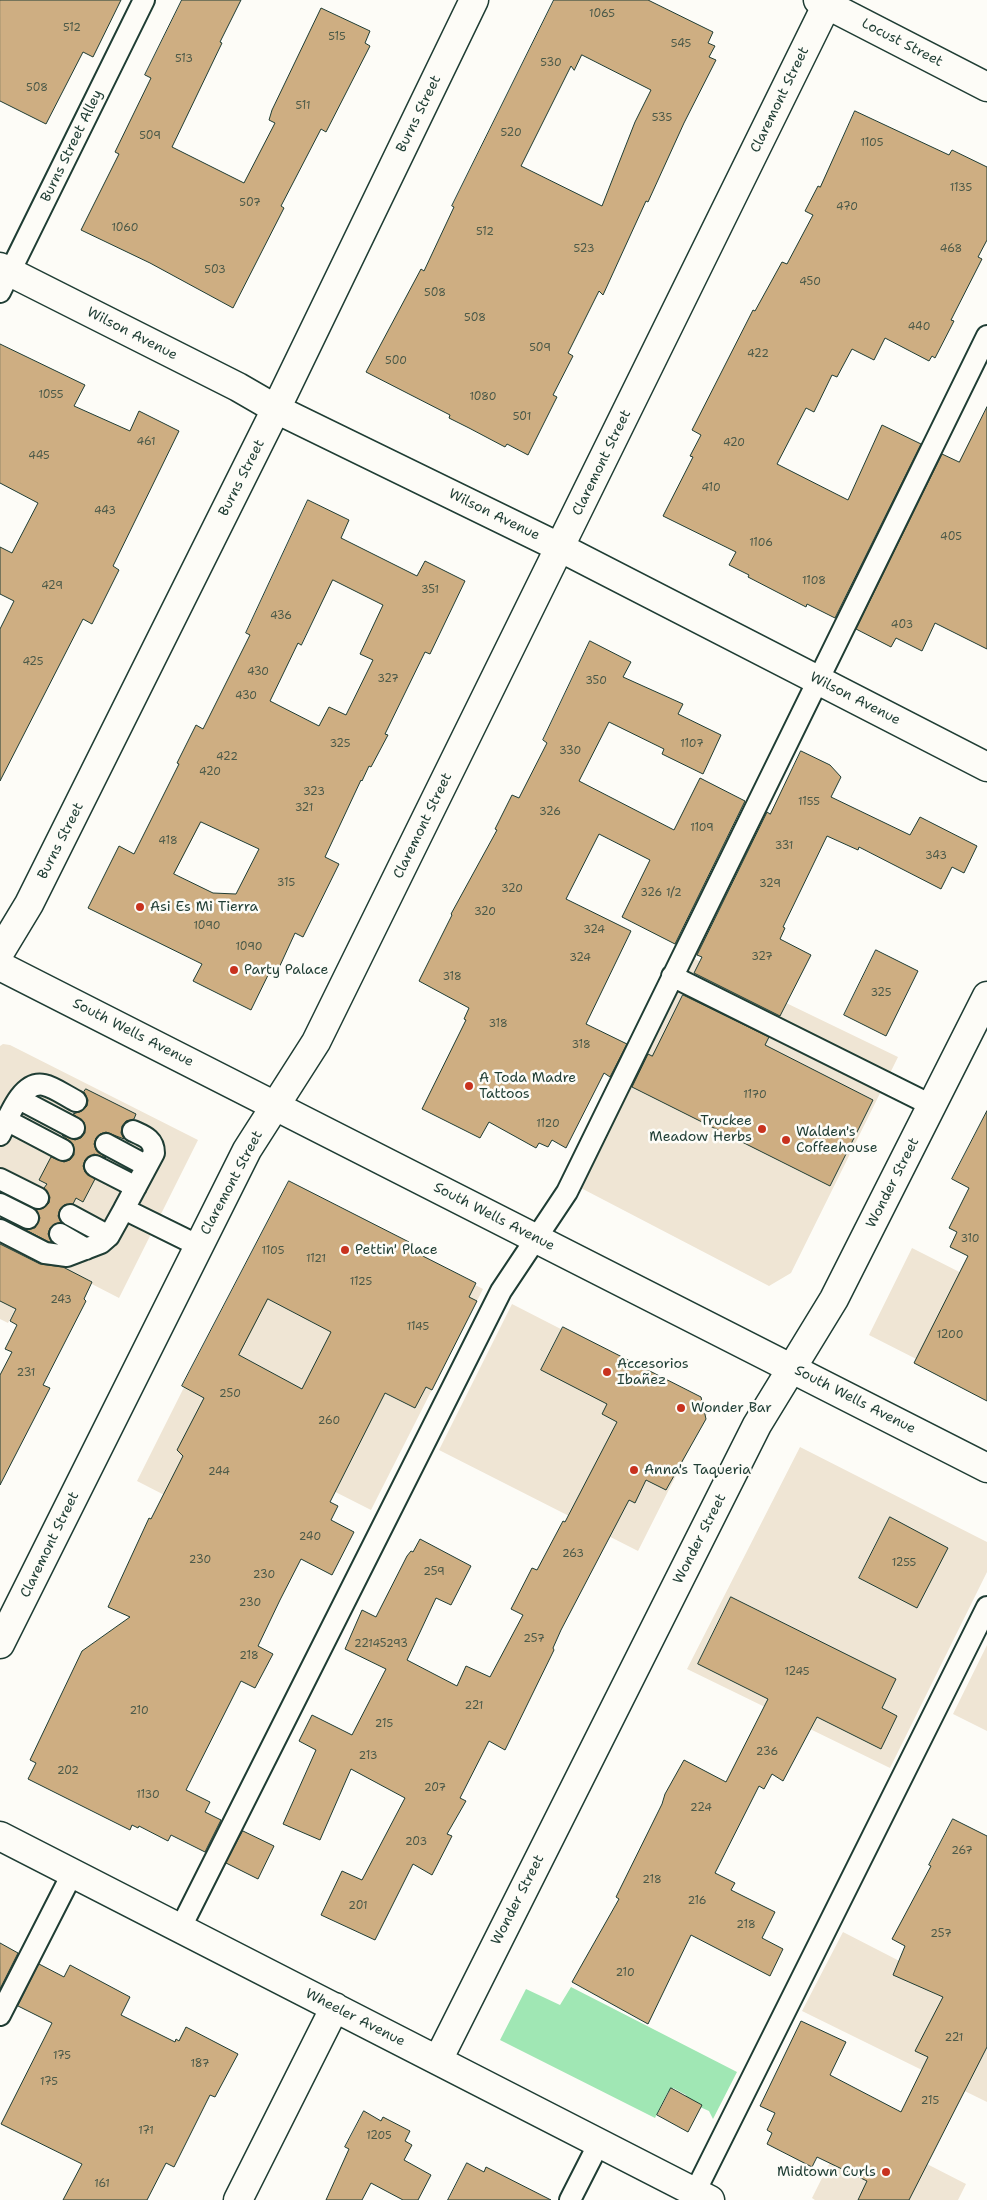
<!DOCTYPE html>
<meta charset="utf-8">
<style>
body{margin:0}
canvas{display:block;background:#fdfcf7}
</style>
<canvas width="987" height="2200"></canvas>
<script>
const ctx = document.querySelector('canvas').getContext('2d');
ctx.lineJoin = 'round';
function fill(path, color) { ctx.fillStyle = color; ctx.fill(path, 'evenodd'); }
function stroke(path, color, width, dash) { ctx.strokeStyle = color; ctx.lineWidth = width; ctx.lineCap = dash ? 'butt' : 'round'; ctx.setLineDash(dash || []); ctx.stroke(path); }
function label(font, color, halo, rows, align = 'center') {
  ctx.font = font + ' "Shantell Sans",sans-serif'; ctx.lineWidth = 5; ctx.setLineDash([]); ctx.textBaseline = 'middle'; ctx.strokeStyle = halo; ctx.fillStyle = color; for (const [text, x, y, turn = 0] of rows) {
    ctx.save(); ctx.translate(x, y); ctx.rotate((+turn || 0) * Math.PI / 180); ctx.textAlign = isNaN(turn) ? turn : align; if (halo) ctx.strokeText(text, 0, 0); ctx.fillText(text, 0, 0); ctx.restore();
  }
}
fill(new Path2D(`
 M693,958L898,1057L791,1273L769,1286L579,1187Z
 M3,1044L10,1045L198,1140L119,1298L55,1265L54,1266L43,1261L18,1310L15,1309L8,1323L0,1319V1046Z
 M284,1188L483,1289L371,1510L290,1469L254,1541L137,1481Z
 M912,1248L987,1286V1395L869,1335Z
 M512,1304L711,1406L638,1551L439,1450Z
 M800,1447L987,1542V1572L890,1768L687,1669Z
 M987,1645V1731L953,1714Z
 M843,1932L987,2006V2102L802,2011Z
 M849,2124L966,2184L958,2200H815L812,2198Z`), '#efe5d4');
fill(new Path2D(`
 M571,1987L737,2072L713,2119L709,2111L684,2100L686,2095L673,2088L670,2093L668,2092L655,2118L500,2040L526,1989L560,2005Z`), '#a0e7b4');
const building = new Path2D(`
 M0,0H121L93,57L83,52L46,124L0,101Z
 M182,0H241L220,42L222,43L172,147L244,183L275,123L269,120L272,110L321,8L370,31L365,43L370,46L326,132L321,129L281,206L284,208L233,308L150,263L81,230L119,154L115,152L151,78L145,75Z
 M554,0H648L713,32L708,43L715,46L709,57L716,60L684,123L648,202L646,201L603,295L599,291L568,353L573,356L553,395L557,397L528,455L507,444L505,447L469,428L449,418L450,415L366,372L421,269L424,271L454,207L452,206ZM582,55L651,90L635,122L602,206L521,166L571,66L574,70Z
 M855,111L949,155L952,150L987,167V240L978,257L982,259L951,320L954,321L935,358L932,356L929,361L885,338L874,360L852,349L837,377L832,375L814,412L806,408L777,464L848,500L882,425L921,444L835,618L807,604L806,607L748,577L749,575L729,565L736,552L663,516L693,457L690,456L701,435L692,430L753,310L755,311L782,262L787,264L813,215L805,211L818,186L820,187Z
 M0,344L85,385L74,406L130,431L139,411L179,431L113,566L119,570L92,624L83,619L0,781V629L14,601L0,594V547L12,553L38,503L0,483Z
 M987,407V649L935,623L922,651L896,638L891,647L856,629L942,454L959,462Z
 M308,500L349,520L341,538L417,576L425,561L465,581L430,654L425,652L385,734L388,735L371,767L369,766L362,781L361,780L325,857L339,864L303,937L295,933L278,970L272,967L251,1010L193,981L202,964L88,908L119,846L134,854L179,764L177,763L196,725L203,729L250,635L246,633ZM333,580L383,605L360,654L373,660L346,715L329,707L319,726L270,701L298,643L301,645ZM201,822L259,849L236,894L213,893L174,874Z
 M590,641L631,662L623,677L683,704L678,714L721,735L703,774L662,754L664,749L609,722L579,781L674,830L700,778L745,801L675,944L622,917L650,860L599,834L566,899L631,931L586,1024L627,1044L610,1077L604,1073L566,1148L552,1140L548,1147L539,1143L536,1148L489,1122L480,1138L422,1109L466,1020L464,1019L469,1008L419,981L452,915L451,914L497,830L495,829L512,795L519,798L547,743L543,740Z
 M801,751L830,765L841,777L831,797L910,835L920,817L977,846L964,873L952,867L941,889L859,847L858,850L827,836L783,927L785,928L780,939L811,955L780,1016L694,973L702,957L697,955L767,812L770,814Z
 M876,950L918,971L886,1036L844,1015Z
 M683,995L769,1037L765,1045L873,1100L830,1186L632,1087L648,1054L652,1056Z
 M86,1089L136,1114L134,1119L126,1121L122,1126L121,1133L124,1139L106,1132L100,1134L96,1138L94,1144L96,1150L106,1158L94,1154L85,1160L83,1166L85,1172L95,1179L83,1202L76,1198L73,1204L64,1205L60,1209L58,1216L61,1222L55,1224L50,1228L48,1234L52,1242H49L24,1229L35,1228L40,1218L36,1209L44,1208L49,1203L50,1197L44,1188L47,1184L39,1180L51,1157L64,1162L70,1160L74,1155L73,1144L62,1135L75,1140L81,1138L85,1133L84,1122L73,1114L82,1111L87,1106L88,1100L84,1092Z
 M987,1111V1401L914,1363L968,1256L950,1247L957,1232L949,1228L969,1188L952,1179Z
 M289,1181L409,1242L407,1248L476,1283L469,1297L477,1301L432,1390L426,1387L415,1408L385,1393L330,1502L338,1506L331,1520L354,1532L332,1575L301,1559L280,1600L258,1646L273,1654L255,1688L241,1681L186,1790L210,1802L205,1812L221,1820L205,1852L171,1835L168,1841L139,1826L138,1828L132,1825L130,1830L28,1779L36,1763L30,1760L82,1651L130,1617L108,1607L149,1518L151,1519L183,1456L177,1450L204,1398L182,1386ZM268,1299L331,1332L302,1389L239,1355Z
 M0,1244L40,1264L63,1267L92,1282L84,1299L86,1301L43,1385L50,1388L0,1485V1375L12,1352L5,1349L17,1325L10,1321L16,1309L0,1301Z
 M563,1327L701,1397L706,1419L666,1490L646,1480L635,1503L629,1500L561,1630L553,1648L554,1650L505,1750L489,1741L460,1798L466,1801L447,1834L452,1836L432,1875L413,1864L375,1940L321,1915L342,1871L362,1880L405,1798L351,1769L320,1840L283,1824L316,1750L299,1741L312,1715L352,1735L386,1669L345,1649L362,1610L376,1617L407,1556L411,1551L413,1552L420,1539L471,1566L451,1605L436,1598L407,1660L457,1686L466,1666L490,1677L523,1615L511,1609L532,1568L537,1570L563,1521L565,1522L617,1422L602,1414L607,1404L541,1370Z
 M890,1517L948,1548L917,1608L859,1578Z
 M731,1597L896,1679L882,1708L897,1716L881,1749L817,1717L783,1781L772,1774L764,1789L759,1786L715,1873L735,1883L731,1890L775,1912L762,1938L783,1949L770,1976L691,1935L648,2024L572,1982L619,1899L616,1897L662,1804L665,1794L684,1760L726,1782L768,1699L698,1664Z
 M953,1819L987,1836V2047L909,2200H858L867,2181L817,2157L812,2167L767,2144L772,2133L767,2130L775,2113L760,2106L801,2021L846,2042L830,2075L901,2112L928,2057L915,2051L943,1997L893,1975L905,1946L892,1939L931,1866L929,1865Z
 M243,1831L274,1846L258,1879L226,1863Z
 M0,1943L18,1953L0,1989Z
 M39,1964L64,1977L70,1965L130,1997L121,2015L175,2042L176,2039L179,2041L186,2027L238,2054L215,2097L210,2095L174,2167L166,2163L147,2200H63L82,2164L1,2124L52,2023L18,2006Z
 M671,2088L702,2105L688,2132L657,2115Z
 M364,2111L381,2121L383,2117L410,2131L405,2141L412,2145L404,2160L431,2175L418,2200H403L371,2183L362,2200H326L349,2149L345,2147Z
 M467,2163L484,2172L486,2167L551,2200H448Z`);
fill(building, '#ceae82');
stroke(building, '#1f3d34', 1);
const service = new Path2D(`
 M0,292L144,0
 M672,976L933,1106
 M19,1099L74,1128
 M8,1121L63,1150
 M0,1135C8,1119 21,1080 44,1085C54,1087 66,1096 76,1101
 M106,1144L147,1166
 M95,1166L136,1187
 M0,1179L38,1198
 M0,1204L28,1218
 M124,1209L154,1153C154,1139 144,1136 133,1131
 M70,1215L109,1236
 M0,1230L45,1253L67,1256L101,1243L109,1236L124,1209L199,1246
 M60,1234L86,1249
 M180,1929L501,1291L567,1192L987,336
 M0,2015L72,1874
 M695,2192L987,1607
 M570,2200L599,2143`);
const minor = new Path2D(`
 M0,267L238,387L276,409L561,548L987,767
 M0,952L29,904L276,409L474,0
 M0,1644L247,1150L316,1042L829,0
 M0,1836L710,2200
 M438,2060L757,1425L834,1299L987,996
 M238,2200L335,2007`);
const tertiary = new Path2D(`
 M818,0L987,87`);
const secondary = new Path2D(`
 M0,966L987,1468`);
stroke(service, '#1f3d34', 24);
stroke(minor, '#1f3d34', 31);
stroke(tertiary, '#1f3d34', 31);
stroke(secondary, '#1f3d34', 31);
stroke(service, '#fdfcf7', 20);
stroke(minor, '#fdfcf7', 28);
stroke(tertiary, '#fdfcf7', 28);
stroke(secondary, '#fdfcf7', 28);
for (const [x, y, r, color] of [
 [140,907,5,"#c8321e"],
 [234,970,5,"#c8321e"],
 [469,1086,5,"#c8321e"],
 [762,1129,5,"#c8321e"],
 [786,1140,5,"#c8321e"],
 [345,1250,5,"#c8321e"],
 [607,1372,5,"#c8321e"],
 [681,1408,5,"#c8321e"],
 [634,1470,5,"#c8321e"],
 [886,2172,5,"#c8321e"]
]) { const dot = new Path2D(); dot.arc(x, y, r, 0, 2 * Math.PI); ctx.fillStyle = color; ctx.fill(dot); stroke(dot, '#fdfcf7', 2); }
label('11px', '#4b5948', null, [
 ["1065",602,14],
 ["512",72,28],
 ["515",337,37],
 ["545",681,44],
 ["513",184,59],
 ["530",551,63],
 ["508",37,88],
 ["511",303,106],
 ["535",662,118],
 ["520",511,133],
 ["509",150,136],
 ["1105",872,143],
 ["1135",961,188],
 ["507",250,203],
 ["470",847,207],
 ["1060",125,228],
 ["512",485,232],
 ["523",584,249],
 ["468",951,249],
 ["503",215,270],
 ["450",810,282],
 ["508",435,293],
 ["508",475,318],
 ["440",919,327],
 ["509",540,348],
 ["422",758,354],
 ["500",396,361],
 ["1055",51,395],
 ["1080",483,397],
 ["501",522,417],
 ["461",146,442],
 ["420",734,443],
 ["445",39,456],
 ["410",711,488],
 ["443",105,511],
 ["405",951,537],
 ["1106",761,543],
 ["1108",814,581],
 ["429",52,586],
 ["351",430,590],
 ["436",281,616],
 ["403",902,625],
 ["425",33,662],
 ["430",258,672],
 ["327",388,679],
 ["350",596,681],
 ["430",246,696],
 ["325",340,744],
 ["1107",692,744],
 ["330",570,751],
 ["422",227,757],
 ["420",210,772],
 ["323",314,792],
 ["1155",809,802],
 ["321",304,808],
 ["326",550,812],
 ["1109",702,828],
 ["418",168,841],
 ["331",784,846],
 ["343",936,856],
 ["315",286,883],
 ["329",770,884],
 ["320",512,889],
 ["326 1/2",661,893],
 ["320",485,912],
 ["1090",207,926],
 ["324",594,930],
 ["1090",249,947],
 ["327",762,957],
 ["324",580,958],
 ["318",452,977],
 ["325",881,993],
 ["318",498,1024],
 ["318",581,1045],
 ["1170",755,1095],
 ["1120",548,1124],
 ["310",970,1239],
 ["1105",273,1251],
 ["1121",316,1259],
 ["1125",361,1282],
 ["243",61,1300],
 ["1145",418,1327],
 ["1200",950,1335],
 ["231",26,1373],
 ["250",230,1394],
 ["260",329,1421],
 ["244",219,1472],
 ["240",310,1537],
 ["263",573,1554],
 ["230",200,1560],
 ["1255",904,1563],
 ["259",434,1572],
 ["230",264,1575],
 ["230",250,1603],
 ["257",534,1639],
 ["22145293",381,1644],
 ["218",249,1656],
 ["1245",797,1672],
 ["221",474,1706],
 ["210",139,1711],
 ["215",384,1724],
 ["236",767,1752],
 ["213",368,1756],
 ["202",68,1771],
 ["207",435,1788],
 ["1130",148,1795],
 ["224",701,1808],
 ["203",416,1842],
 ["267",962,1851],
 ["218",652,1880],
 ["216",697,1901],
 ["201",358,1906],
 ["218",746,1925],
 ["257",941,1934],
 ["210",625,1973],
 ["221",954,2038],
 ["175",62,2056],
 ["187",200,2064],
 ["175",49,2082],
 ["215",930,2101],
 ["171",146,2131],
 ["1205",379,2136],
 ["161",102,2184]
]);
label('14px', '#1f3d34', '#fdfcf7', [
 ["Locust Street",902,43,27],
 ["Claremont Street",780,100,-64],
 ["Burns Street",419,114,-64],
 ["Burns Street Alley",72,146,-64],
 ["Wilson Avenue",132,334,27],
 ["Claremont Street",602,463,-64],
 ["Burns Street",242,478,-63],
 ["Wilson Avenue",494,515,26],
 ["Wilson Avenue",855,699,27],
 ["Claremont Street",423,826,-64],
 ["Burns Street",61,841,-63],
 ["South Wells Avenue",133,1033,27],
 ["Claremont Street",232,1183,-62],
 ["Wonder Street",893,1183,-63],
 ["South Wells Avenue",494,1217,27],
 ["South Wells Avenue",855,1400,27],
 ["Wonder Street",700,1539,-63],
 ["Claremont Street",50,1545,-64],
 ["Wonder Street",518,1900,-63],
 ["Wheeler Avenue",355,2018,27]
]);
label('14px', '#1f3d34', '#fdfcf7', [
 ["Asi Es Mi Tierra",150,907],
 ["Party Palace",244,970],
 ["A Toda Madre",479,1078],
 ["Tattoos",479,1094],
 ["Truckee",752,1121,"right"],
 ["Meadow Herbs",752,1137,"right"],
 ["Walden's",796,1132],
 ["Coffeehouse",796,1148],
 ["Pettin' Place",355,1250],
 ["Accesorios",617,1364],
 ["Ibañez",617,1380],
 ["Wonder Bar",691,1408],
 ["Anna's Taqueria",644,1470],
 ["Midtown Curls",876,2172,"right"]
], 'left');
</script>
